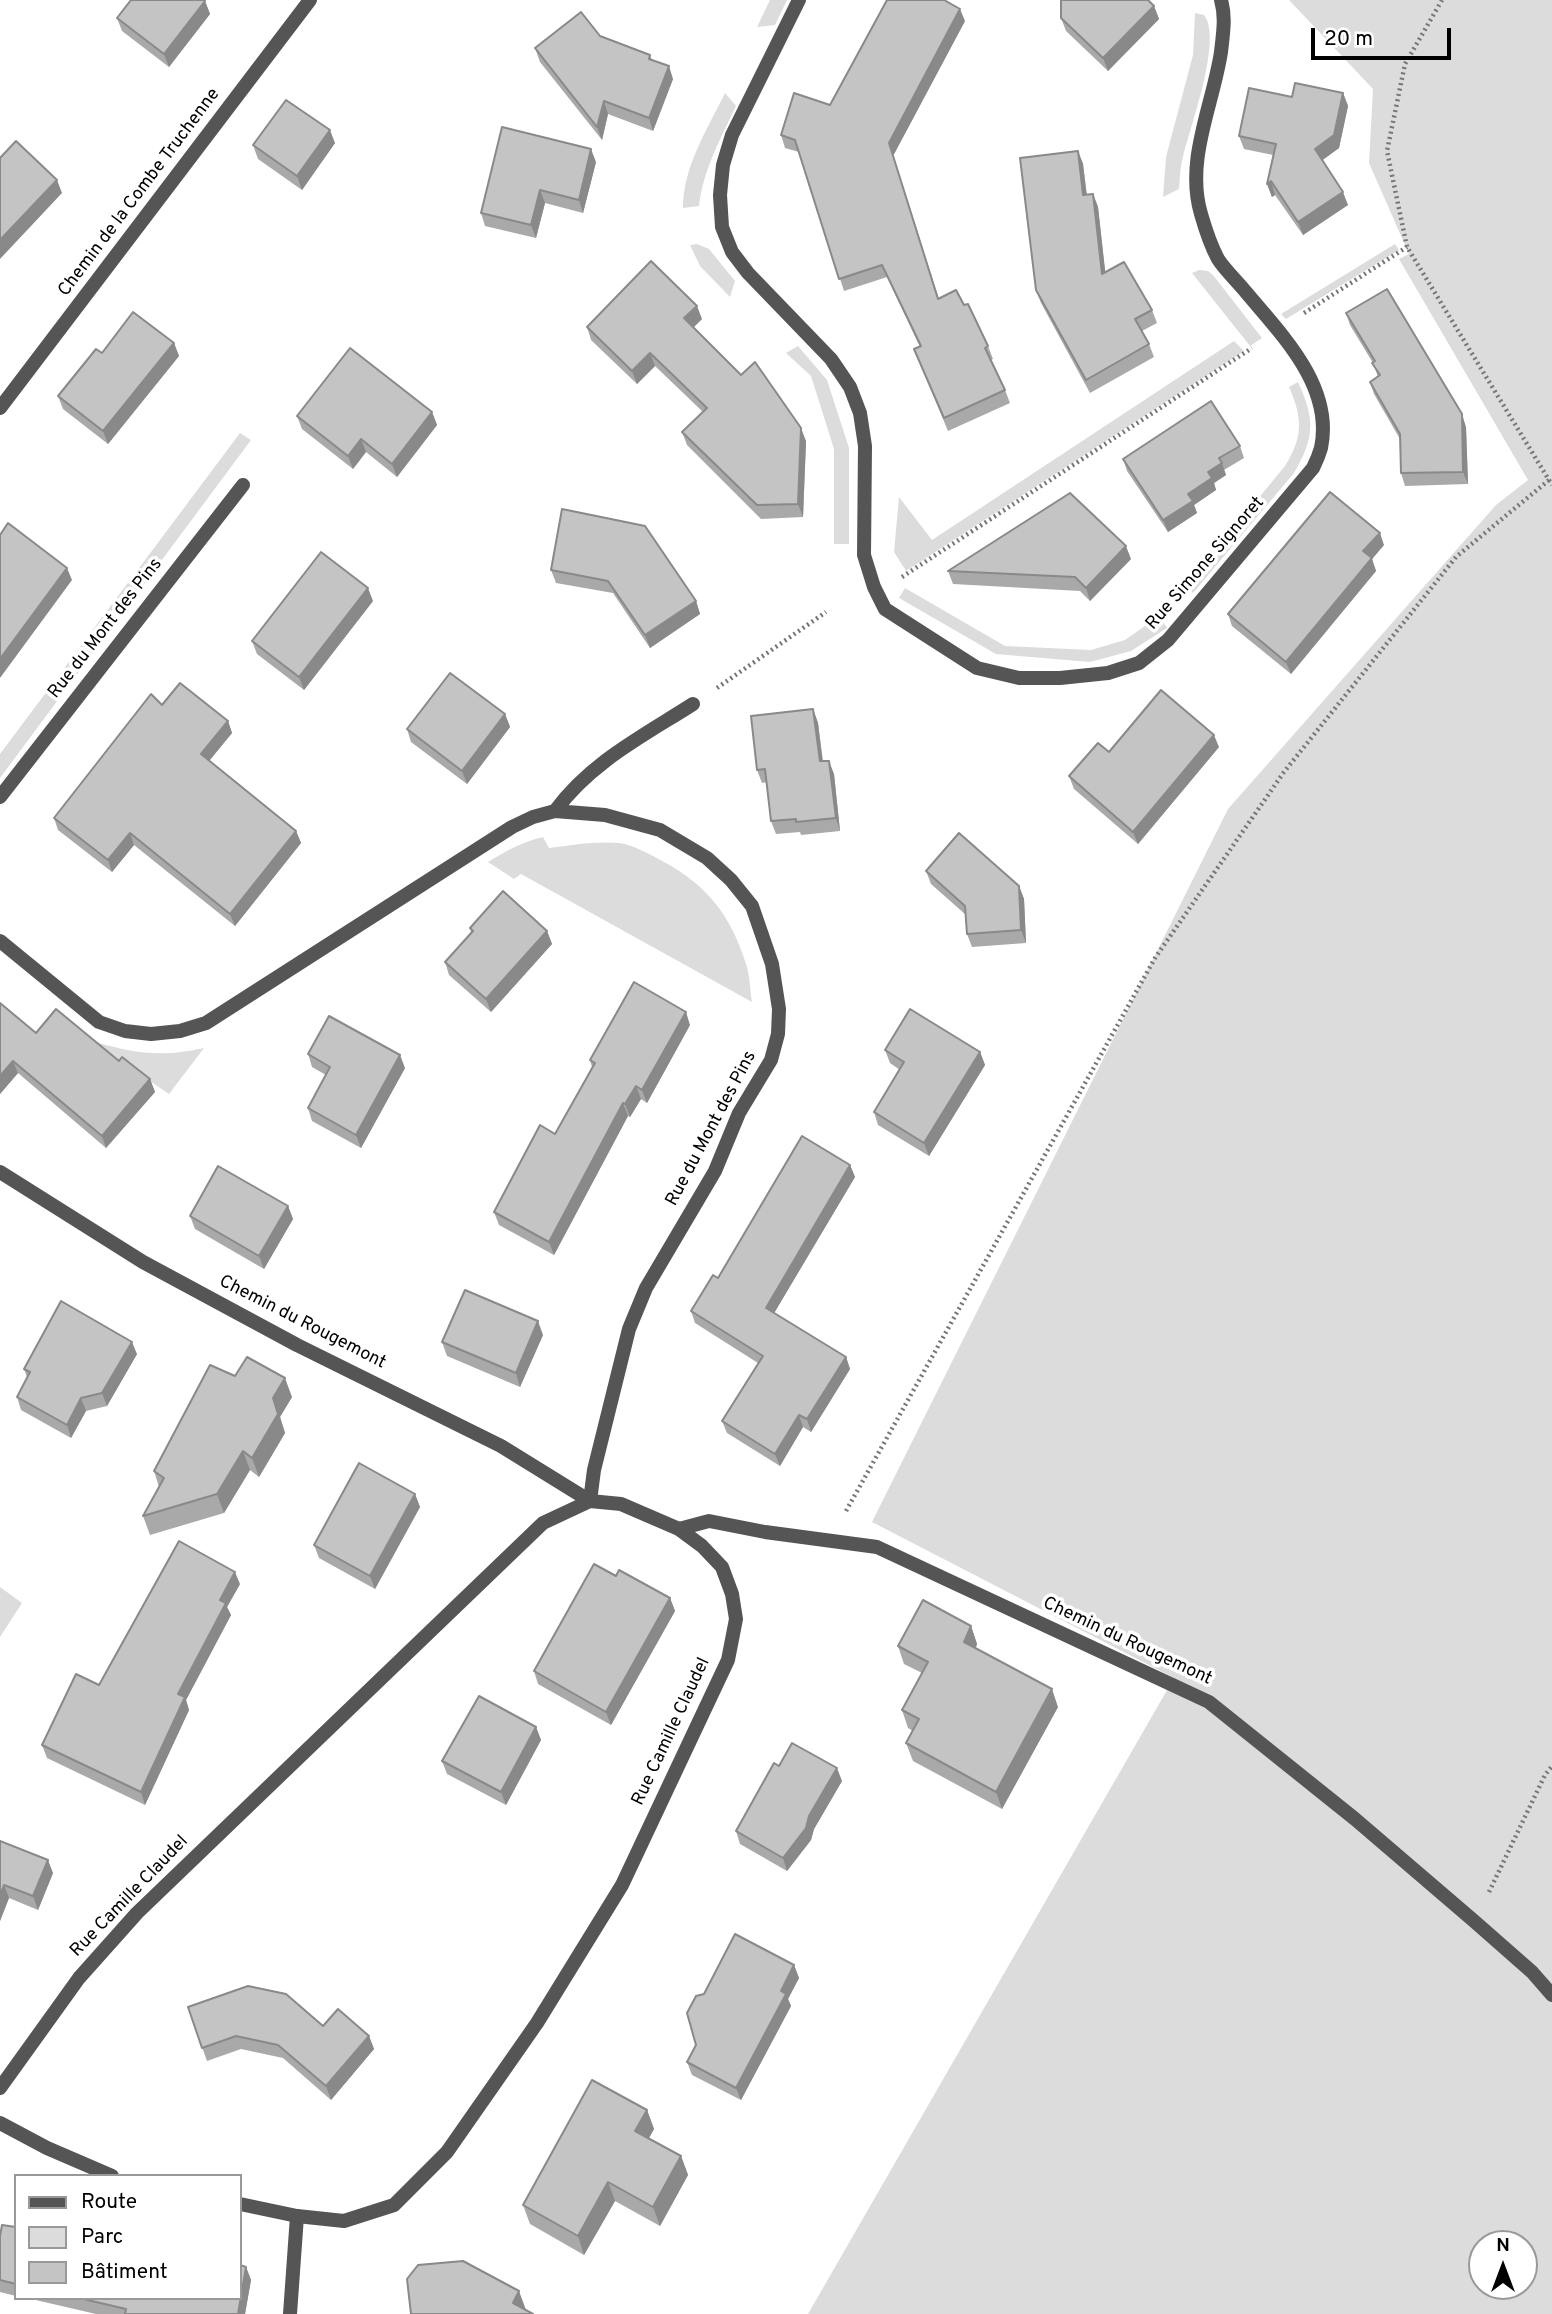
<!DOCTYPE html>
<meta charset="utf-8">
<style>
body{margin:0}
#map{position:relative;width:1552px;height:2314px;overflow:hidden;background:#fff;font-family:Overpass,sans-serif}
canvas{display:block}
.legend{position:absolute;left:14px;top:2174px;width:228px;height:126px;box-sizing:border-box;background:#fff;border:2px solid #999;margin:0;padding:9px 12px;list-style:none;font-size:21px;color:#000}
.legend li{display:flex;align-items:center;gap:14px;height:35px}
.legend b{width:35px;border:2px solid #999}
.north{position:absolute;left:1468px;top:2230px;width:70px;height:70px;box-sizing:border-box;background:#fff;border:2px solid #999;border-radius:50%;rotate:0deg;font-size:19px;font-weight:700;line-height:28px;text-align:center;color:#000}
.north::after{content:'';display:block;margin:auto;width:24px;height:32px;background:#000;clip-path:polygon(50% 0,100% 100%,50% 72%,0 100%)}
.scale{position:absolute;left:1311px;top:28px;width:140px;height:32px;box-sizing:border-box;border:4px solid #000;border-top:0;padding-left:9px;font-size:21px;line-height:24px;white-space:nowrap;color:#000;-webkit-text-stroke:5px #fff;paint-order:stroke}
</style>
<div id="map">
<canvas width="1552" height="2314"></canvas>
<ul class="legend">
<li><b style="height:9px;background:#555"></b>Route</li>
<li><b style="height:19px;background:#dcdcdc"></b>Parc</li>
<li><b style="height:19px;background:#c4c4c4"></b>Bâtiment</li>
</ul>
<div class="north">N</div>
<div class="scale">20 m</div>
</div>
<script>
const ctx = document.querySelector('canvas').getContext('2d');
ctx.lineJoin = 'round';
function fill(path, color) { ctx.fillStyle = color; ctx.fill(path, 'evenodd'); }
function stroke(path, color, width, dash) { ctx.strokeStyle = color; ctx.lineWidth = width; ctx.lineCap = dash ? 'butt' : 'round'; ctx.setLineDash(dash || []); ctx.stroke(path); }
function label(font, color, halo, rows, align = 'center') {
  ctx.font = font + ' Overpass,sans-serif'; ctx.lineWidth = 7; ctx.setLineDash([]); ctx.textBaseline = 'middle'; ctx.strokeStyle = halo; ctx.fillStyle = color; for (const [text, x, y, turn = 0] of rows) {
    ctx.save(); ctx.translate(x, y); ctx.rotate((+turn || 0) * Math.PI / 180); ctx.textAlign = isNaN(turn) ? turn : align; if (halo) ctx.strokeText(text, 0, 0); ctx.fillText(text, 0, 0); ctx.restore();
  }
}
fill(new Path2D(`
 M770,0H787L775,25L757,27Z
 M1289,0H1552V2314H808L1174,1678L872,1522L1228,809L1496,505L1528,480L1399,259L1409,254L1369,163L1373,89ZM1482,2244H1524V2286H1482Z
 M1195,13L1204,15C1223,39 1190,127 1183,157C1180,167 1180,178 1179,189L1163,197L1166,157L1193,55Z
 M725,93L736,106C721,138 703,170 699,206L683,208C683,167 707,130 725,93Z
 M697,244L709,249L735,281L730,297L700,266L690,245Z
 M1395,244L1399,250L1286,319L1281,314Z
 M1199,270L1208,271L1213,275L1262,338L1250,346L1192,273Z
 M1234,341L1244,351L906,571L894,552L899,497L932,540Z
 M798,346L827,380L849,448V544H834V449L811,376L786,353Z
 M1298,382C1315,419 1315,437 1294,473L1193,593L1186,586L1285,466C1303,437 1303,419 1289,387Z
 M240,433L251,440L0,778V754Z
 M905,588L1005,646L1091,650L1125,640L1159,616L1167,628L1131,651L1090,662L996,654L899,598Z
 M543,837L549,848C573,845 596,841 619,843C634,845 651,855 664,862C708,886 731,916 746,964C750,976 750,990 752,1002L521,874L514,879L488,862C506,851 522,842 543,837Z
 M91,1041C135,1053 158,1058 204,1048L169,1094Z
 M0,1587L22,1603L0,1637Z`), '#dcdcdc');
stroke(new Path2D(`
 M1442,0L1405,64L1387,151L1407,247L1552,485
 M1304,313L1407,247
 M902,577L1252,348
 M717,688L826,612
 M846,1511L1155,958L1284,772L1456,557L1549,480
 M1489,1892L1545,1775L1552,1766`), '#777', 4.5, [2, 3.5]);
stroke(new Path2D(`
 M0,1172L143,1262L297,1345L501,1446L590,1501
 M290,2314L297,2216`), '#555', 14);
stroke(new Path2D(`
 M679,1529L709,1521L765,1532L877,1547L1209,1702L1355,1819L1474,1921L1532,1972L1552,1995`), '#555', 14);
stroke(new Path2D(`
 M799,0L732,135L723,165L720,195L722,227L732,252L748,273L831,359L850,387L860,413L865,446L864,555L874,587L885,609L977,668L1019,678H1060L1108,673L1139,663L1168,640L1313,468C1316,462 1319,455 1321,448C1334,386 1281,334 1245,291C1237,281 1225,270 1218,259C1211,246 1205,228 1201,214C1185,160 1213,105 1221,52C1223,34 1226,17 1221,0
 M0,408L310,0
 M0,797L243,485
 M555,811C591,762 643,736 693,704
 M0,941L99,1022L125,1031L151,1034L180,1031L206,1023L512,827L533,817L555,811L605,815L660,830L707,858L731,880L752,906L772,964L779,1009L778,1034L771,1060L739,1113L715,1171L646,1288L629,1329L594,1470L590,1501
 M0,2088L79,1978L137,1913L543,1523L590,1501L621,1504L679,1529L702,1546L722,1567L732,1594L736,1619L728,1660L622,1885L537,2023L447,2152L394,2205L344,2221L297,2216L240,2204
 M0,2123L47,2148L112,2176`), '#555', 14);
fill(new Path2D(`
 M205,1L210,14L169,67L122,31L117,18Z
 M1154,6L1159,19L1108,71L1066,31L1061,18Z
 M965,21L893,156L939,299L964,305L988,346L993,359L991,360L1005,390L1010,403L948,431L914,349L920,347L887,277L844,291L799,152L785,148L781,135Z
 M600,36L650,55L652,60L673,79L653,131L608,114L602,140L540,62L535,48Z
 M1343,93L1348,106L1339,148L1322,160L1348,205L1303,235L1275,195L1272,197L1267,184L1273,155L1244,149L1239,136L1292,97Z
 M335,143L302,190L258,159L253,145Z
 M1078,151L1083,164L1087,195L1093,194L1098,207L1105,272L1152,310L1157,323L1142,331L1149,344L1154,357L1090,393L1041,303L1036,290Z
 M596,162L583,213L545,203L536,238L485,226L481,213Z
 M1346,313L1466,427L1468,484L1405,486L1401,473L1400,439L1374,394L1370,382L1378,377L1373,363L1350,325Z
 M702,319L693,327L806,441L803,517L761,519L687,445L682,432L703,412L655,366L637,384L591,340L587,327Z
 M174,343L179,356L108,444L63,409L58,396Z
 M432,412L437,425L397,477L366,452L353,469L302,429L297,416Z
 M1240,446L1244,458L1224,470L1226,475L1214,483L1216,490L1194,505L1197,513L1168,532L1127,471L1123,459Z
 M562,509L696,601L700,614L650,648L613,593L556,583L551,570Z
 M1384,545L1372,559L1376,571L1291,674L1232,626L1228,614Z
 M1131,559L1090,601L1080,591L953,584L948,571Z
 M373,601L304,690L257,654L252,641Z
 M162,705L228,721L232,733L209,761L296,831L301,843L235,926L134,845L112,872L58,830L54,818Z
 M813,709L818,723L823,761L834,774L840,831L801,835L800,832L776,834L771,821L767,782L762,783L757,770Z
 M505,714L510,727L467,784L411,742L407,729Z
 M1219,747L1138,844L1074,789L1069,776L1109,752Z
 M926,871L1019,886L1024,899L1026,943L972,947L967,934L966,915L931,884Z
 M470,928L547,931L552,944L491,1012L449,975L445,962L471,932Z
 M0,1003L36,1033L119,1061L150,1079L155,1092L106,1148L18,1073L0,1094Z
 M690,1025L647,1103L641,1099L630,1117L628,1116L554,1255L499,1225L494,1212L555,1134L592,1067L590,1060Z
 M885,1050L980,1052L985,1065L929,1156L878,1125L874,1112L900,1070L890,1063Z
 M308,1054L405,1068L361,1148L312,1121L308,1108L326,1075L312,1067Z
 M850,1165L855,1177L774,1313L846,1357L850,1369L811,1432L803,1427L780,1466L727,1433L722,1421L758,1363L695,1323L691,1311L718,1278Z
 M288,1206L293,1219L264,1269L195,1229L190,1216Z
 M543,1335L520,1387L447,1356L442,1342Z
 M137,1354L107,1406L86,1411L71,1438L21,1410L17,1397L27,1377L24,1369Z
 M235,1376L292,1397L280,1417L285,1433L259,1477L250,1470L224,1513L150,1535L143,1516L159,1487L154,1471Z
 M415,1494L420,1507L375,1589L319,1558L314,1545Z
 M616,1576L670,1598L675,1611L611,1725L538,1684L534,1671Z
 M240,1584L227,1607L231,1615L186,1700L189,1710L145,1805L47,1758L42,1745L99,1685Z
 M971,1626L977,1644L976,1648L1058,1707L1002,1809L913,1761L906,1743L913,1731L908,1728L902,1710L922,1673L904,1664L898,1646Z
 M536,1727L541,1740L506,1805L447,1774L442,1761Z
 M842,1781L814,1829L811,1840L787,1871L740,1844L736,1831Z
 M0,1841L53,1873L38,1910L9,1898L0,1921Z
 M794,1965L799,1978L788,1999L791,2006L741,2100L692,2075L687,2062L696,2045Z
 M188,2007L323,2026L369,2036L374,2049L331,2100L283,2058L241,2049L207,2061Z
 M647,2110L654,2129L649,2138L681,2156L688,2175L660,2226L615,2201L584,2255L530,2224L523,2205Z
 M16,2227V2296L0,2292V2236Z
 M246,2267L251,2280L245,2314H96L27,2298H240Z`), '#a9a9a9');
fill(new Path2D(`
 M205,1L210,14L169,67L164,54Z
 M1154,6L1159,19L1108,71L1103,58Z
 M960,9L965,21L893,156L943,312L889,143Z
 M669,66L673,79L653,131L649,118Z
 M1343,93L1348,106L1339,148L1320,162L1315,149Z
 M604,101L608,114L602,140L597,127Z
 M330,130L335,143L302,190L297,176Z
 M591,149L596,162L583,213L579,200Z
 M1078,151L1083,164L1088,208L1083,195Z
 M57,180L62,193L0,259V240Z
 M1271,181L1275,195L1272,197L1267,184Z
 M540,190L545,203L536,238L531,225Z
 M1343,192L1348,205L1303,235L1298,222Z
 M1093,194L1098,207L1107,287L1102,274Z
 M697,306L702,319L689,332L684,318Z
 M174,343L179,356L108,444L103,431Z
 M650,353L655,366L637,384L632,371Z
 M432,412L437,425L397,477L392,464Z
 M1462,414L1466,427L1468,484L1463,472Z
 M801,428L806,441L803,517L798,504Z
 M361,439L366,452L353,469L348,456Z
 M1222,463L1226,475L1214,483L1216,490L1194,505L1197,513L1168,532L1163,520L1208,472Z
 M1380,533L1384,545L1372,559L1376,571L1291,674L1286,662L1363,551Z
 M1126,546L1131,559L1090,601L1086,588Z
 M67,568L72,580L0,678V659Z
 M368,588L373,601L304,690L299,677Z
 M696,601L700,614L650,648L645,635Z
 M813,709L818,723L824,775L820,761Z
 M505,714L510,727L467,784L462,771Z
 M228,721L232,733L205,766L201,754Z
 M1214,735L1219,747L1138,844L1133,832Z
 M829,761L834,774L840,831L836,818Z
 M296,831L301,843L235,926L230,914Z
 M130,833L134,845L112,872L108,860Z
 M1019,886L1024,899L1026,943L1021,930Z
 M547,931L552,944L491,1012L486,999Z
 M686,1012L690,1025L647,1103L642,1090Z
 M980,1052L985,1065L929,1156L924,1143Z
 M400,1055L405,1068L361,1148L356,1135Z
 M13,1061L18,1073L0,1094V1076Z
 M150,1079L155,1092L106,1148L102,1136Z
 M636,1086L641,1099L630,1117L625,1104Z
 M623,1103L628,1116L554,1255L549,1242Z
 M850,1165L855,1177L770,1320L766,1308Z
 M288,1206L293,1219L264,1269L259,1256Z
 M538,1321L543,1335L520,1387L516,1373Z
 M132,1342L137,1354L107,1406L102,1393Z
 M846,1357L850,1369L811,1432L807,1419Z
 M285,1378L292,1397L280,1417L285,1433L259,1477L252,1458L273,1398Z
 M81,1398L86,1411L71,1438L67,1425Z
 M799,1415L803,1427L780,1466L775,1454Z
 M243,1451L250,1470L224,1513L217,1494Z
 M415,1494L420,1507L375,1589L370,1576Z
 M235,1572L240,1584L227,1607L231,1615L186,1700L189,1710L145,1805L141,1792L178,1694L220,1600Z
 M670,1598L675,1611L611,1725L606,1712Z
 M971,1626L977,1644L970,1660L964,1642Z
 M1052,1689L1058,1707L1002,1809L996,1792Z
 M536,1727L541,1740L506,1805L501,1792Z
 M837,1768L842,1781L814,1829L811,1840L787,1871L783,1858L809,1816Z
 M48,1860L53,1873L38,1910L33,1896Z
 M4,1885L9,1898L0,1921V1896Z
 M794,1965L799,1978L788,1999L791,2006L741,2100L736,2088L781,1991Z
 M369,2036L374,2049L331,2100L326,2086Z
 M647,2110L654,2129L642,2150L635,2131Z
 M681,2156L688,2175L660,2226L653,2207Z
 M608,2182L615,2201L584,2255L578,2236Z
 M246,2267L251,2280L245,2314H238Z
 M519,2291L526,2310L513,2303Z`), '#898989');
const building = new Path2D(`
 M131,0H204L205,1L164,54L117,18Z
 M887,0H944L960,9L889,143L938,299L956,290L964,305L968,304L988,346L985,348L1005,390L944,418L914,349L921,346L882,265L839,279L795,140L781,135L794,93L830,105Z
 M1061,0H1148L1154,6L1103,58L1061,18Z
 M581,12L600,36L650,55L649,59L669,66L649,118L604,101L597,127L535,48Z
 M1295,83L1343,93L1334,135L1315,149L1343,192L1298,222L1271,181L1267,184L1276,144L1239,136L1249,88L1292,97Z
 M286,100L330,130L297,176L253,145Z
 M502,127L591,149L579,200L540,190L531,225L481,213Z
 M16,141L57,180L0,240V158Z
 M1078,151L1083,195L1093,194L1102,274L1124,262L1152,310L1135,319L1149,344L1086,380L1036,290L1020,158Z
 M651,261L697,306L684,318L741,375L755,362L801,428L798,504L757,505L682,432L707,408L650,353L632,371L587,327Z
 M1387,289L1462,414L1463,472L1401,473L1400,434L1370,382L1380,375L1372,363L1375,361L1346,313Z
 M133,312L174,343L103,431L58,396L96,349L102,353Z
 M350,348L432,412L392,464L361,439L348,456L297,416Z
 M1211,401L1240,446L1219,458L1222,463L1208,472L1212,478L1188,494L1193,501L1163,520L1123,459Z
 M1330,492L1380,533L1363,551L1372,558L1286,662L1228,614Z
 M1070,493L1126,546L1086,588L1075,577L948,571Z
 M562,509L645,526L696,601L645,635L608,581L551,570Z
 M8,523L67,568L0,659V535Z
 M321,552L368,588L299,677L252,641Z
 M450,673L505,714L462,771L407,729Z
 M180,683L228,721L201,754L296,831L230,914L130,833L108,860L54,818L151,694L162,705Z
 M1161,690L1214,735L1133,832L1069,776L1098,743L1109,752Z
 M813,709L820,761H829L836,818L796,822V819L771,821L765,769L757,770L751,716Z
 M959,833L1019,886L1021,930L967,934L965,906L926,871Z
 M503,891L547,931L486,999L445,962L473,931L470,928Z
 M634,982L686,1012L642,1090L636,1086L625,1104L623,1103L549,1242L494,1212L540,1125L555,1134L595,1063L590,1060Z
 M0,1003L36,1033L56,1009L119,1061L122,1057L150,1079L102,1136L13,1061L0,1076Z
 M910,1009L980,1052L924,1143L874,1112L904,1062L885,1050Z
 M329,1016L400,1055L356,1135L308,1108L330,1067L308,1054Z
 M802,1136L850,1165L766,1308L846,1357L807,1419L799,1415L775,1454L722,1421L763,1356L691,1311L713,1275L718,1278Z
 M218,1166L288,1206L259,1256L190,1216Z
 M465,1290L538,1321L516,1373L442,1342Z
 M61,1301L132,1342L102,1393L81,1398L67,1425L17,1397L30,1372L24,1369Z
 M247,1357L285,1378L273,1398L278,1414L252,1458L243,1451L217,1494L143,1516L164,1478L154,1471L210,1365L235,1376Z
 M359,1463L415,1494L370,1576L314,1545Z
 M179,1541L235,1572L220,1600L226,1603L178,1694L185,1697L141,1792L42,1745L76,1674L99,1685Z
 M594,1564L616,1576L619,1570L670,1598L606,1712L534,1671Z
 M923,1600L971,1626L964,1642L1052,1689L996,1792L906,1743L919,1719L902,1710L928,1662L898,1646Z
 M479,1696L536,1727L501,1792L442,1761Z
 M792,1743L837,1768L809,1816L806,1828L783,1858L736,1831L774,1763L779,1766Z
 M0,1841L48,1860L33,1896L4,1885L0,1896Z
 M735,1934L794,1965L781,1991L786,1994L736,2088L687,2062L696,2045L687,2013L696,1996L704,1994Z
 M248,1986L286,1994L323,2026L338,2009L369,2036L326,2086L278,2045L236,2036L202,2048L188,2007Z
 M592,2080L647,2110L635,2131L681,2156L653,2207L608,2182L578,2236L523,2205Z
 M2,2225L16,2227V2284L0,2280V2236Z
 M463,2261L519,2291L513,2303L533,2314H411L407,2279L418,2265Z
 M240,2265L246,2267L238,2314H125L126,2309L79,2298H240Z`);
fill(building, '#c4c4c4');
stroke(building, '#898989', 2);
label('18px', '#000', '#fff', [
 ["Chemin de la Combe Truchenne",140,193,-53],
 ["Rue Simone Signoret",1206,564,-49],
 ["Rue du Mont des Pins",106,629,-52],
 ["Rue du Mont des Pins",712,1129,-62],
 ["Chemin du Rougemont",302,1323,27],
 ["Chemin du Rougemont",1127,1642,25],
 ["Rue Camille Claudel",672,1732,-65],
 ["Rue Camille Claudel",130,1897,-46]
]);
</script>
